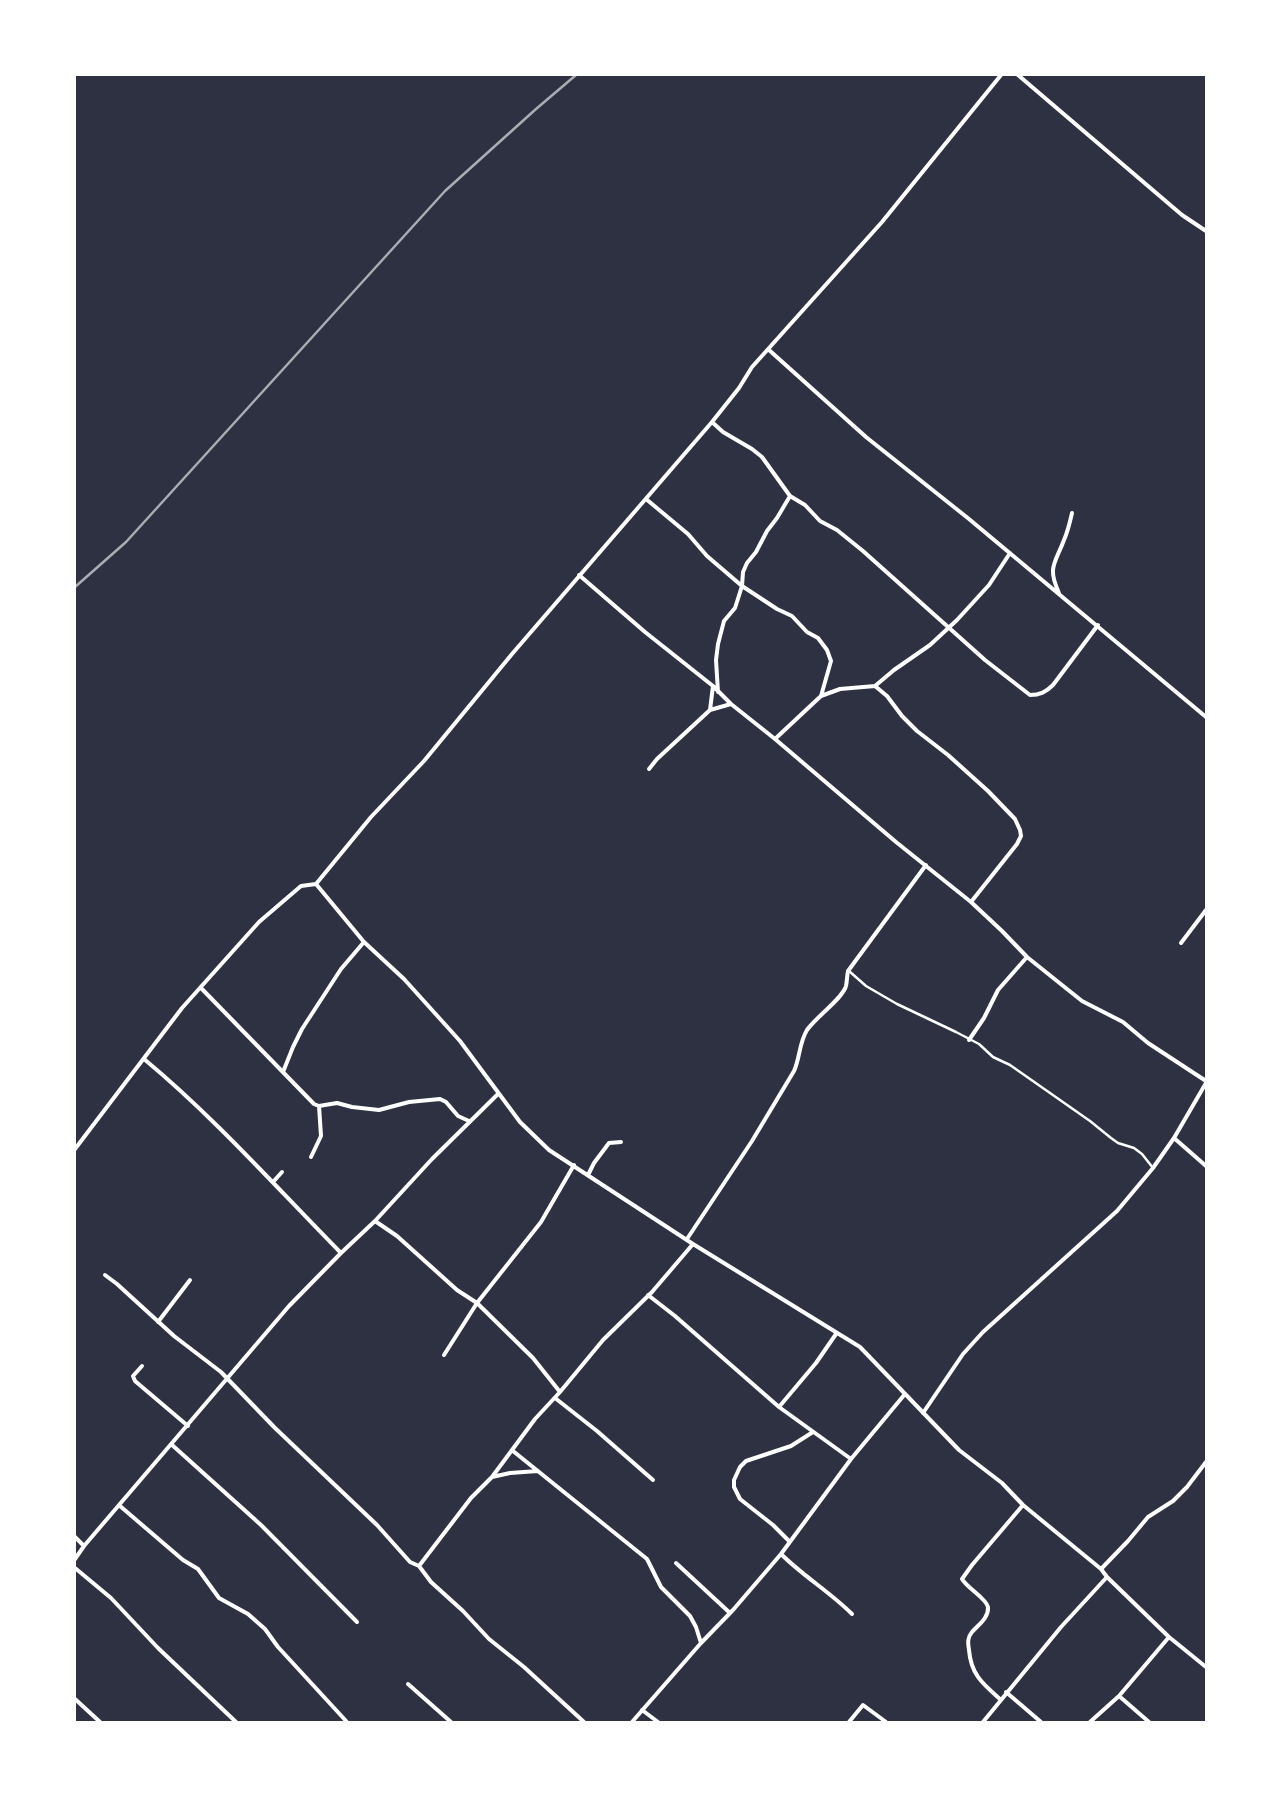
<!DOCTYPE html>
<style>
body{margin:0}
#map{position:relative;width:1281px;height:1797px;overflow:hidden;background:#2d3142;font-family:Commissioner,sans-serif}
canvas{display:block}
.frame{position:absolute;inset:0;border:76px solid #fff;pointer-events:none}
</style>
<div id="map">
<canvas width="1281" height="1797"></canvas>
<div class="frame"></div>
</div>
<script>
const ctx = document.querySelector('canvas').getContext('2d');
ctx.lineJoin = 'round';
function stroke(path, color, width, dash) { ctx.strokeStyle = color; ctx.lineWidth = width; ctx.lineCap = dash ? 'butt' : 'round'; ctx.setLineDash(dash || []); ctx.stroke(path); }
stroke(new Path2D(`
 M849,971L866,986L897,1004L956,1032L979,1044L993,1057L1010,1065L1090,1121L1111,1138L1118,1143L1134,1148L1142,1154L1153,1168`), '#fff', 2.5);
stroke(new Path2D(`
 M1018,75L1182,215L1206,231
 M769,350L866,437L969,519L1206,717
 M712,422L723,432L752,449L762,457L790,496L805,505L820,521L837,530L863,551L985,660L1030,695C1040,695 1046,692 1053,685L1098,625
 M646,499L688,534L707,556L742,586L777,609L792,616L807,632L818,638L827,650L831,661L821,696
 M579,575L645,632L713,686L731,704L775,739L896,842L971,902L1002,931L1027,957L1082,1001L1123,1022L1148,1043L1206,1081
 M1059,593C1047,567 1055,564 1064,540C1068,531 1070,522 1072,513
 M875,686L887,696L902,716L917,731L948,755L988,791L1015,819L1020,830L1021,836L1017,844L971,902
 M718,692L716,660L718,644L724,621L735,608L742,586L743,572L747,563L756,552L767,531L777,518L790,496
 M710,710L713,686
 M775,739L821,696L840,689L875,686L894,670L930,645L957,620L989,585L1010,553
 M649,769L657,759L710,710L731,704
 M316,884L364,942L404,979L460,1041L520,1122L549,1150L693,1244L860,1347L959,1450L1002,1483L1023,1505L1101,1569L1107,1577L1169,1637L1206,1667
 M1181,943L1206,910
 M201,988L314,1104L319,1106L337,1103L352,1107L379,1110L409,1102L440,1099L446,1102L458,1116L469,1121
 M969,1040L984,1018L998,990L1027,957
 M144,1059C215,1118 276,1187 341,1253
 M283,1072L293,1047L302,1029L341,969L364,942
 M1174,1138L1206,1166
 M75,1149L182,1008L259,922L301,886L316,884L371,817L424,761L512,654L712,422L739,388L752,367L882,222L1001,75
 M311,1157L321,1136L319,1106
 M588,1175L594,1163L609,1143L621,1142
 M273,1182L282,1172
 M375,1221L397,1236L457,1290L477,1303L533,1358L560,1392
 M687,1239L752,1141L794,1071C800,1058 799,1043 807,1030C816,1017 843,998 846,986C847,981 847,976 848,971L926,865
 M105,1275L117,1284L174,1336L221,1372L274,1427L377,1525L410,1562L419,1566L431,1582L463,1611L489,1639L524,1667L584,1722
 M648,1295L675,1316L779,1407L851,1459
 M158,1322L190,1280
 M444,1355L477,1303L541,1222L574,1165
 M142,1366L133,1376L135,1381L188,1426
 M555,1398L597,1431L653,1480
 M779,1407L816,1363L836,1334
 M923,1413L963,1354L983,1332L1117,1211L1153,1168L1174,1138L1206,1083
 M171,1444L261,1525L357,1622
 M513,1451L647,1559L661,1587L690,1616L696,1627L701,1643
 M492,1477L510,1473L538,1471
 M120,1506L183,1560L198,1569L219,1598L248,1614L265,1629L278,1647L347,1722
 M75,1537L84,1546
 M789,1541L773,1525L740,1499L734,1487V1480L740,1467L746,1461L791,1446L813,1432
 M781,1554C803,1576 830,1592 852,1614
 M75,1559L84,1546L289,1306L341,1253L375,1221L432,1159L498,1094
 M676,1563L730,1613
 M419,1566L471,1498L492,1477L535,1419L560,1392L603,1340L652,1292L693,1244
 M75,1568L111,1598L158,1648L236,1722
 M1101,1569L1128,1541L1148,1517L1173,1501L1187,1487L1206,1462
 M408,1684L451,1722
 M1006,1692L1041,1722
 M75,1699L100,1722
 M1001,1700C983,1684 971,1675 969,1650C968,1643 967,1638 972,1632C978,1625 989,1618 988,1607C986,1598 967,1588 962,1579L972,1565L1023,1505
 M642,1710L658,1722
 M632,1722L701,1643L733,1610L781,1554L851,1459L905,1394
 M849,1722L863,1705L886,1722
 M983,1722L1061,1627L1107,1577
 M1090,1722L1119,1696
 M1149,1722L1119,1696L1169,1637`), '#fff', 4);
stroke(new Path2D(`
 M75,587L126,542L445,191L536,109L576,75`), '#abadb3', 2.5);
</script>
